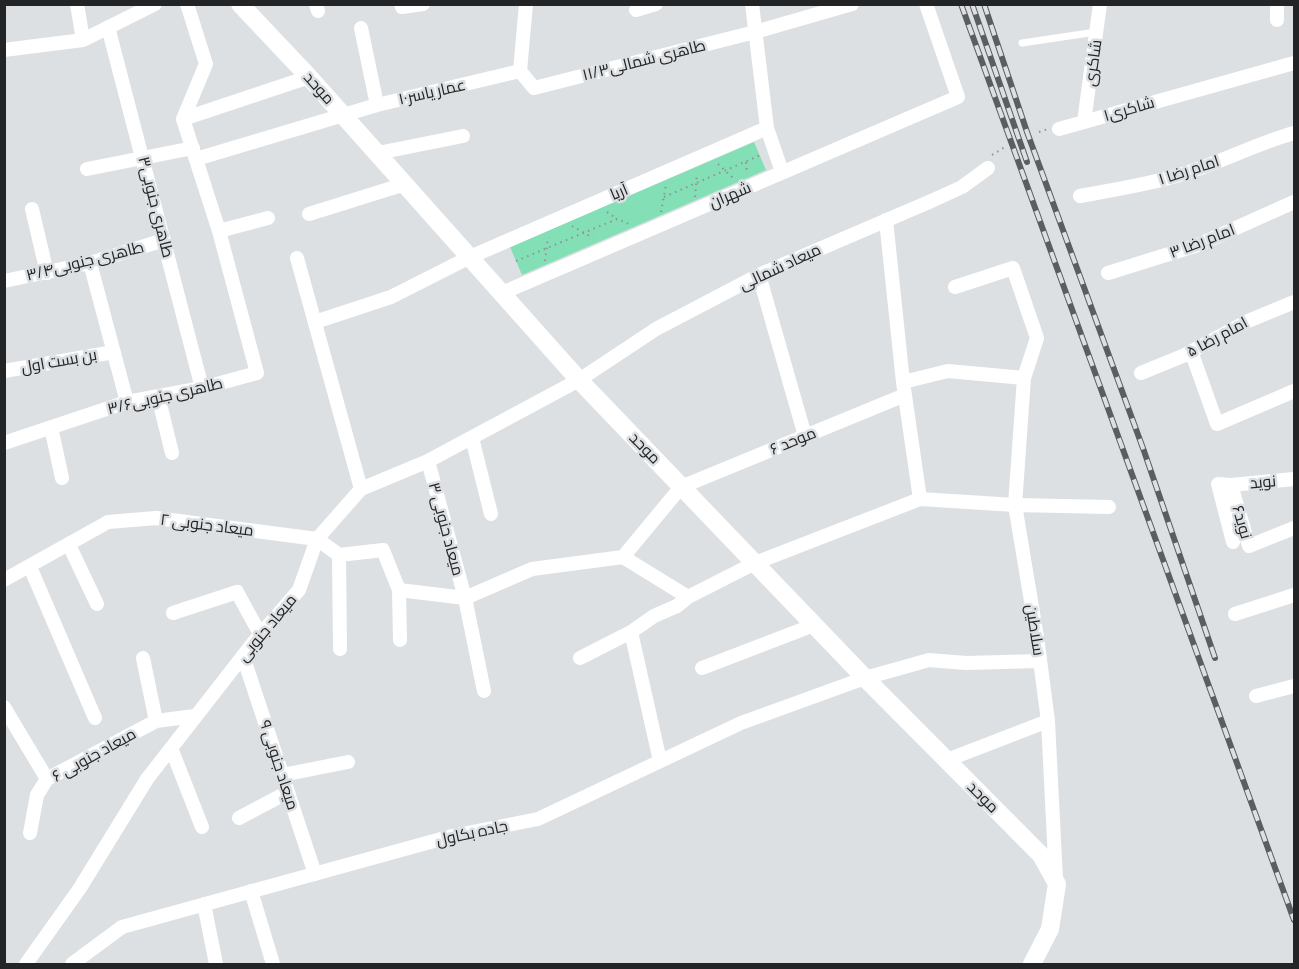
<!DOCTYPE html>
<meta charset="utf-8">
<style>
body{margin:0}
#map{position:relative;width:1299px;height:969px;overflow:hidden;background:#dde0e3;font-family:Barlow,sans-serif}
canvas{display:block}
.frame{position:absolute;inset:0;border:6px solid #232425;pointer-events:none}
</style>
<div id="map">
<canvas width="1299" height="969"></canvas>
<div class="frame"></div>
</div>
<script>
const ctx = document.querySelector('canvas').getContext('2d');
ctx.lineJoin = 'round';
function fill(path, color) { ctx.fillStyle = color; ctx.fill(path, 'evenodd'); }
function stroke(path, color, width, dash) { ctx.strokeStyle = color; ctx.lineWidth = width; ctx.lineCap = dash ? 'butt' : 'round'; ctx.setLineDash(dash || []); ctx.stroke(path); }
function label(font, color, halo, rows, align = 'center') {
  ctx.font = font + ' Barlow,Cairo,sans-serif'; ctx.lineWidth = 5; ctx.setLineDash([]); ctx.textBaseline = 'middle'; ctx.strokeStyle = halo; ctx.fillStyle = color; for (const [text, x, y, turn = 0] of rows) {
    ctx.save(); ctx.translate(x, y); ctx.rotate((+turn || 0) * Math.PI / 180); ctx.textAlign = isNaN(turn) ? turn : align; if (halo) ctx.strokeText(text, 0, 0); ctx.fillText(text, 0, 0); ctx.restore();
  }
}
fill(new Path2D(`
 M754,142L766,170L522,275L510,247Z`), '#83dfb6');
stroke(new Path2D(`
 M1039,132L1048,129
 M992,155L1005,147
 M746,162L747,174
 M718,164L734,179
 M664,197L763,154
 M695,197L697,173
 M607,212L617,219
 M661,212L666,185
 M572,226L593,238
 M516,261L617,219L629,224
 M545,261L548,237`), '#909294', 2, [1.5, 4.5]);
stroke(new Path2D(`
 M1022,43L1096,32`), '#fff', 7);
stroke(new Path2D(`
 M77,4L83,40
 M316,4L318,11
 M401,4L402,7L423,4
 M526,4L520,71L534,88L755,32L852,4
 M752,4L767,128L782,172
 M1277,4V20
 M636,10L656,4
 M108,27L202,388
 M361,28L377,105
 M4,50L83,40L155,4
 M183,119L309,77
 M183,119L206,64L187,4
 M1084,122L1100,4
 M1059,129L1294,63
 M378,153L463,136
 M196,159L377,105L520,71
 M87,169L193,148
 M1080,196C1112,190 1145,185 1176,176C1217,165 1254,144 1294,133
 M32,209L47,273
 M309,214L405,184
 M219,231L268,218
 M297,258L361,489
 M90,263L127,402
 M1108,273L1198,245L1294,202
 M759,275L805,436
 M4,281L90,263L164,240
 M955,287L1013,268L1037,338L1024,378L1015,505L1037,637L1048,721L1056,880
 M502,293L958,97L926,4
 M315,322L391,297L470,257L767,128
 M1191,351L1217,424L1294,391
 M4,371L114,352
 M1141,373L1185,355L1248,321L1294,302
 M903,382L948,371L1024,378
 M158,396L172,453
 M51,427L62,478
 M472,438L491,514
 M4,443L127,402L202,388L257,373L219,231L183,119
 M428,461L465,598L484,691
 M1231,485L1249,546L1294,528
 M920,499L1015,505L1109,507
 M1233,542L1218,484L1231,485L1294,479
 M69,545L97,604
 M339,555L340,649
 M623,557L681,487L905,395
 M30,567L95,718
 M4,580L108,522L156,518L317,539L339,555L383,550L399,590L465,598L532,569L623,557L688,597L755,563L920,499L903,382L886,220
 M399,590L400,640
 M173,613L237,592L260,634
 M1235,614L1294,595
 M631,632L660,761
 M243,656L315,874
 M143,658L156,721
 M580,658L631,632L654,616L677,606L688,597
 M702,668L814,625
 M1256,696L1294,686
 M4,707L47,779
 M171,748L202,827
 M947,760L1048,721
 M282,775L348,762
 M239,818L288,792
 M30,833L37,795L47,779L156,721L195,716
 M251,891L273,964
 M204,904L216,964
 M26,964L80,888L147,779L253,643L299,590L317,539L361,489L428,461L579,380L656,329L759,275L929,202L962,187L988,168
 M72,964L122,927L452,836L538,819L741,723L865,678L929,660L966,663L1040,661`), '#fff', 14);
stroke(new Path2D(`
 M240,4L309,77L579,380L865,678L1041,855L1057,884L1050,929L1032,964`), '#fff', 18);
const rail = new Path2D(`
 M961,4L1294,920
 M972,4L1027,162
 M984,4L1027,132L1144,451L1215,658`);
stroke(rail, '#5b5d5f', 6);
stroke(rail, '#dde0e3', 4, [11]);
label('16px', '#232425', '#dde0e3', [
 ["طاهری شمالی۱۱/۳",644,60,-14],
 ["شاکری",1093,63,-82],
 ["موحد",319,88,48],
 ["عمار یاسر۱۰",432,92,-13],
 ["شاکری۱",1129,109,-16],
 ["امام رضا ۱",1189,170,-18],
 ["آریا",619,192,-23],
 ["شهران",730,195,-23],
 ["طاهری جنوبی۳",156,207,76],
 ["امام رضا ۳",1202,241,-21],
 ["طاهری جنوبی۳/۴",85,261,-14],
 ["میعاد شمالی",780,267,-25],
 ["امام رضا ۵",1217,337,-28],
 ["بن بست اول",59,361,-10],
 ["طاهری جنوبی۳/۶",165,396,-13],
 ["موحد ۶",793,441,-22],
 ["موحد",645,448,46],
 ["نوید",1263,482,-5],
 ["نوید۶",1242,522,74],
 ["میعاد جنوبی ۲",207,525,7],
 ["میعاد جنوبی ۳",446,529,75],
 ["میعاد جنوبی",267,628,-50],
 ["سلاطین",1035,630,81],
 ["میعاد جنوبی ۶",94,755,-29],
 ["میعاد جنوبی ۹",279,765,72],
 ["موحد",983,797,45],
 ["جاده بکاول",472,833,-12]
]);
</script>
